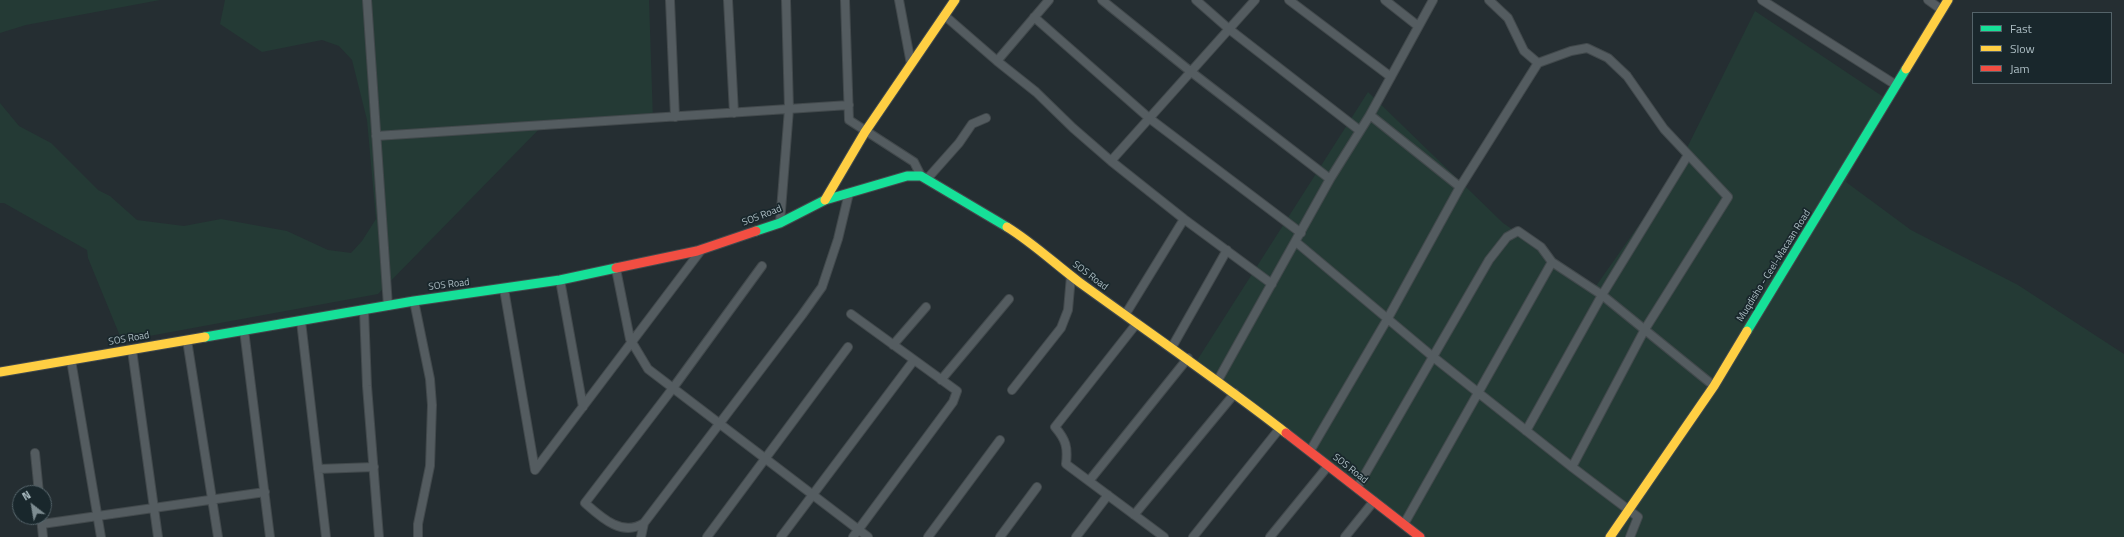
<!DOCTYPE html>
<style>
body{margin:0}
#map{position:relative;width:2124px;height:537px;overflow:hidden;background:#252e32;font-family:"Titillium Web",sans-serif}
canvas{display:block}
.legend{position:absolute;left:1972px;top:12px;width:140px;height:72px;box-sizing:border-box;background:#19272c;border:1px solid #546369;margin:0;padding:5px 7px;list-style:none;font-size:12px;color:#adbec4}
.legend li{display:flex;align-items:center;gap:8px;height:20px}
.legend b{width:20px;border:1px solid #546369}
.north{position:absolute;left:12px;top:485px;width:40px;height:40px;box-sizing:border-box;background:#19272c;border:1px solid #546369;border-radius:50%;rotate:329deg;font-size:11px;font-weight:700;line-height:16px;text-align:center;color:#adbec4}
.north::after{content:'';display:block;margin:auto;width:14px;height:18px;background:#7d8c91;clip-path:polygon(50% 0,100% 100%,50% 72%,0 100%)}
</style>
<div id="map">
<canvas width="2124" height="537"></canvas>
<ul class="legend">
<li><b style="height:5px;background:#16e098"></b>Fast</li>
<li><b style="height:5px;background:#ffcf43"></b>Slow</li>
<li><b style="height:5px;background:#f24e42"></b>Jam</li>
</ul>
<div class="north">N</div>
</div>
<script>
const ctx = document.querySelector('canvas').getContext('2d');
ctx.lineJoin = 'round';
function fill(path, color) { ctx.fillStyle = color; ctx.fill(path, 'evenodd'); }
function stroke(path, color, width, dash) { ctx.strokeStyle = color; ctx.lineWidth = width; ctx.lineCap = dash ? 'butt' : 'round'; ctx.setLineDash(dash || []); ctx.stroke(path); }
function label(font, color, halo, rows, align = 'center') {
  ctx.font = font + ' "Titillium Web",sans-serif'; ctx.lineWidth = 3.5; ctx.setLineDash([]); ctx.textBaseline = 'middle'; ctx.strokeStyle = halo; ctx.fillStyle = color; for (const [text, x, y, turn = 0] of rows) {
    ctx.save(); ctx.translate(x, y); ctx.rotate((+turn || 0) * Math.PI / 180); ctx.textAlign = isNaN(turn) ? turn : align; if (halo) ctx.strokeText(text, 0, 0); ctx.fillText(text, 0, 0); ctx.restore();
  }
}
fill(new Path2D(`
 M0,0H160L26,25L0,33Z
 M225,0H649L653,120L545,123L378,294L122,341L88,258L87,250L4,203H0V103L19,126L51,143L98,190L110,196L137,220L184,226L221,219L287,231L328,250L351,253L362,241L376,219L367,120L352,60L339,46L322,40L262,52L220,24Z
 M1755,11L1885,98L1846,182L1911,230L2018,285L2124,354V537H1414L1196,362L1368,92L1503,223L1596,286L1672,178Z`), '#243a35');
const street = new Path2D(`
 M367,0L388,306
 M670,0L675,117
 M728,0L734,113
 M845,0L849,120L914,162L921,176
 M899,0L911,64
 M1102,0L1190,71L1330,179
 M1196,0L1229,29L1359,130
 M1289,0L1391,77
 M1385,0L1418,26
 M1762,0L1896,85
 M1928,0L1942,10
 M944,15L997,61L1049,0
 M1034,17L1149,118L1301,233
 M997,61L1036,92L1073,128L1111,161L1184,219L1272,284
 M1538,63L1571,51L1587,48L1608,58L1627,76L1664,129L1728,197L1645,329L1572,467
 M1370,115L1460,187
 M376,136L849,105
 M1111,161L1255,0
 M927,179L959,143L972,124L986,118
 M780,223L789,109L786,0
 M1296,242L1432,356L1572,467L1638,517L1630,537
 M762,266L673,388L585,503C602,518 622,537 644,523L802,315L822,287L838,239L849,193
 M616,269L630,339L648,369L868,537
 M560,280L583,407
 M504,289L535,470L702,249
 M414,301L430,379L432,405L430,466L418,524V537
 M364,310L367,386L379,537
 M851,314L957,391L953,402L853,537
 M1125,315L1184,219
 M301,321L326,537
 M1137,323L1055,427C1066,440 1068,447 1066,464L1164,537
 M244,330L270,537
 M187,340L218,537
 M893,345L926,307
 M1172,347L1227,250
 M132,350L158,537
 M71,360L101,537
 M941,380L1009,299
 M1218,380L1330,179L1370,115L1433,0
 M1012,390L1061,328L1068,310L1071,276
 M1526,431L1602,295L1688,155
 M1310,451L1388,318L1460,187L1538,63L1524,51L1508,18L1489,0
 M35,453L39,493
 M318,469L374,467
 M1089,481L1188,358
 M1357,488L1489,260L1507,237L1518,231L1541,247L1552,262L1602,295L1714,386
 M1134,515L1235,393
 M41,517L43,537
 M42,524L265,492
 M1404,524L1552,262
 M641,537L644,523
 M707,537L848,347
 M781,537L914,360
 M928,537L1000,440
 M1000,537L1037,487
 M1076,537L1108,495
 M1193,537L1280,428
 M1270,537L1328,466
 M1345,537L1374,501`);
const fast = new Path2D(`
 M756,231L780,223L825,200L907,176H921L1007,227
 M1747,331L1906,69
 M205,337L414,301L560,280L616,268`);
const slow = new Path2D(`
 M1906,69L1948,0
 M825,200L865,132L955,0
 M1007,227C1033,243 1055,264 1079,282C1148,332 1218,380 1286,433
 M0,372L205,337
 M1610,537L1714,386L1747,331`);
const jam = new Path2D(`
 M616,268L697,251L756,231
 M1286,433L1420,537`);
stroke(street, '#42494c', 10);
stroke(fast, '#42494c', 11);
stroke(slow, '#42494c', 11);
stroke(jam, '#42494c', 11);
stroke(street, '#545c60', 8);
stroke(fast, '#16e098', 9);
stroke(slow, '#ffcf43', 9);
stroke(jam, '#f24e42', 9);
label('10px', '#adbec4', '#19272c', [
 ["SOS Road",762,216,-21],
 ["Muqdisho - Ceel-Macaan Road",1774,266,-58],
 ["SOS Road",1090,276,37],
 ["SOS Road",449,285,-7],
 ["SOS Road",129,339,-10],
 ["SOS Road",1350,469,38]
]);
</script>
